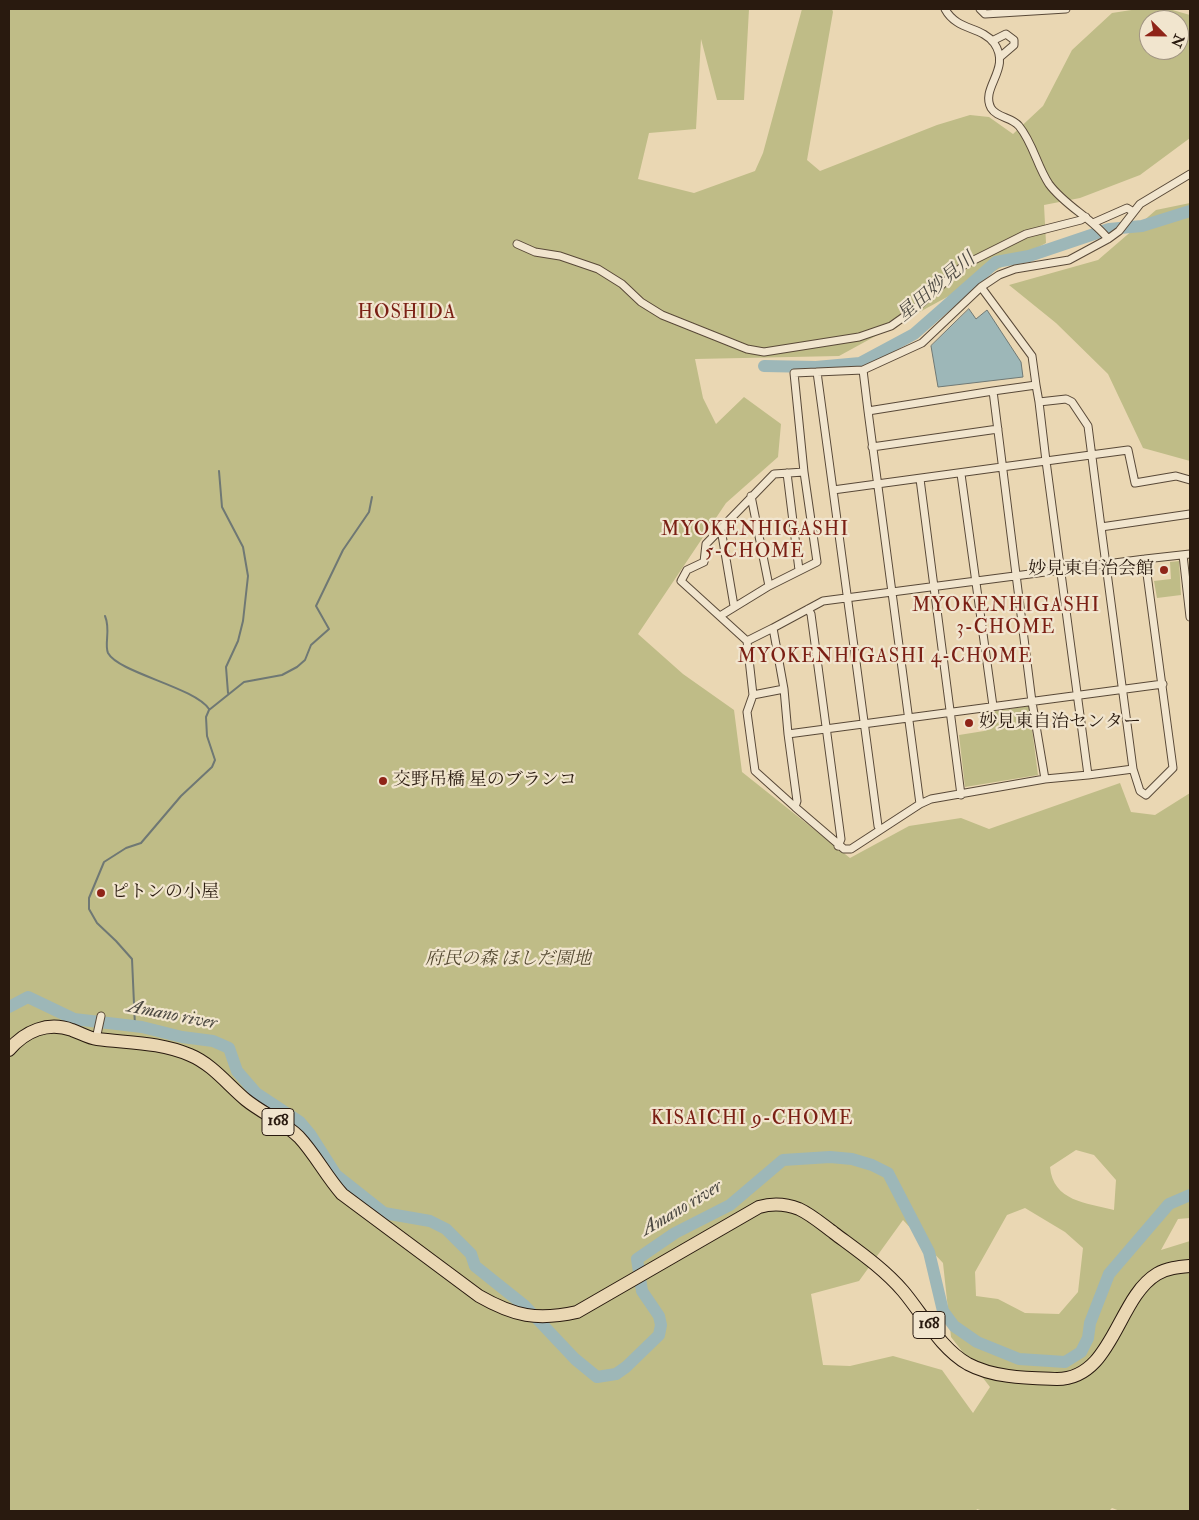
<!DOCTYPE html>
<meta charset="utf-8">
<style>
body{margin:0}
#map{position:relative;width:1199px;height:1520px;overflow:hidden;background:#ead7b3;font-family:"IM FELL Double Pica",serif}
canvas{display:block}
.frame{position:absolute;inset:0;border:10px solid #291a0f;pointer-events:none}
.north{position:absolute;left:1139px;top:10px;width:50px;height:50px;box-sizing:border-box;background:#f1e5ce;border:1px solid #a19482;border-radius:50%;rotate:113deg;font-size:14px;font-weight:700;line-height:20px;text-align:center;color:#291a0f}
.north::after{content:'';display:block;margin:auto;width:18px;height:22px;background:#8f2418;clip-path:polygon(50% 0,100% 100%,50% 72%,0 100%)}
</style>
<div id="map">
<canvas width="1199" height="1520"></canvas>
<div class="frame"></div>
<div class="north">N</div>
</div>
<script>
const ctx = document.querySelector('canvas').getContext('2d');
ctx.lineJoin = 'round';
function fill(path, color) { ctx.fillStyle = color; ctx.fill(path, 'evenodd'); }
function stroke(path, color, width, dash) { ctx.strokeStyle = color; ctx.lineWidth = width; ctx.lineCap = dash ? 'butt' : 'round'; ctx.setLineDash(dash || []); ctx.stroke(path); }
function label(font, color, halo, rows, align = 'center') {
  ctx.font = font + ' "IM FELL Double Pica","Noto Serif JP",serif'; ctx.lineWidth = 4.5; ctx.setLineDash([]); ctx.textBaseline = 'middle'; ctx.strokeStyle = halo; ctx.fillStyle = color; for (const [text, x, y, turn = 0] of rows) {
    ctx.save(); ctx.translate(x, y); ctx.rotate((+turn || 0) * Math.PI / 180); ctx.textAlign = isNaN(turn) ? turn : align; if (halo) ctx.strokeText(text, 0, 0); ctx.fillText(text, 0, 0); ctx.restore();
  }
}
fill(new Path2D(`
 M9,9H749L744,100H717L701,39L696,129L649,133L638,179L694,193L755,171L763,153L802,9H832L833,12L807,160L820,171L937,125L970,115L989,117L1013,134L1043,106L1072,50L1112,13L1138,9H1169L1190,15V138L1140,175L1080,198L1044,205L1046,243L839,356L695,359L703,398L716,424L744,397L781,424L778,457L726,503L638,634L683,674L734,710L742,772L850,858L909,826L961,818L989,829L1120,783L1131,812L1155,815L1190,793V1218L1178,1219L1161,1250L1190,1241V1511H1120L1112,1508L1109,1511H983L977,1509L976,1511H9ZM1149,20H1179V50H1149ZM1076,1150L1094,1155L1116,1180L1114,1210C1086,1203 1053,1201 1050,1167ZM1025,1208L1065,1232L1083,1248L1078,1292L1059,1314L1025,1313L998,1299L976,1296L975,1272L1007,1215ZM903,1220L943,1263L951,1337L990,1387L973,1413L942,1370L893,1356L850,1366L823,1365L811,1294L859,1281Z
 M1190,203V461L1143,448L1108,374L1056,323L1009,285L1098,260L1156,210Z
 M1179,561L1181,595L1157,598L1154,581L1171,579L1170,562Z
 M1029,706L1038,775L965,787L959,735L984,731L983,713Z`), '#bfbc87');
const water = new Path2D(`
 M969,309L976,319L987,310L1021,362L1023,377L938,387L931,346Z`);
fill(water, '#9db7b8');
stroke(water, '#6f7874', 1);
stroke(new Path2D(`
 M219,471L222,507L243,547L248,576L243,621L238,641L226,667L228,693
 M105,616C111,630 104,644 108,653C119,673 194,687 209,709
 M135,1026L132,959L116,941L97,923L89,909V898L104,862L126,848L141,843L181,796L212,767L215,760L207,736L206,717L209,710L244,682L282,675L297,667L305,660L311,645L329,629L316,606L343,550L369,512L372,497`), '#6f7874', 2);
stroke(new Path2D(`
 M764,366L816,367L860,363L914,334L996,262L1029,256L1109,229L1142,226L1190,211
 M9,1007L28,997L74,1019L142,1027L182,1037L213,1041L229,1048L237,1071L256,1093L300,1122L310,1134L336,1175L384,1213L430,1221L446,1229L471,1254L475,1266L525,1306L575,1359L597,1377L616,1374L626,1367L659,1335L661,1325L659,1316L642,1291L637,1259L675,1233L730,1205L783,1160L830,1157L852,1159L872,1165L888,1173L929,1252L943,1311L954,1326L977,1342L1019,1359L1065,1362L1081,1352L1088,1338L1090,1323L1109,1274L1169,1204L1190,1195`), '#9db7b8', 12);
const minor = new Path2D(`
 M945,9C957,31 981,26 994,43C1012,69 980,87 991,108C997,118 1012,117 1019,126C1033,143 1037,166 1049,184C1065,206 1092,218 1108,239
 M980,9L985,14L1066,9
 M992,41L1006,34L1014,40V45L1000,57
 M1093,223L1127,208L1132,211
 M517,244L535,252L560,256L598,269L622,284L641,302L662,315L747,349L764,352L859,337L891,326L915,309L964,265L1026,234L1081,220L1086,217
 M981,287L1032,356L1036,385
 M863,370L922,343L981,287L999,275L1015,269L1069,260L1108,239L1119,231L1140,204L1190,174
 M817,372L833,490
 M1039,402L1036,385L993,391L1032,702L1045,779
 M868,411L920,804
 M872,447L998,429
 M787,473L799,570
 M961,474L993,706
 M920,479L961,795
 M751,496L769,586
 M1101,527L1088,426L1072,402L1066,399L1039,402L1046,461L1128,450L1135,483L1176,476L1190,480
 M721,529L734,606
 M1183,555L1190,617
 M808,609L811,614L841,839L838,846
 M720,616L769,586L817,562L804,472
 M773,628L823,601L1145,559
 M747,641L773,628L784,689
 M753,695L784,689L788,734
 M1133,769L1101,527L1190,514
 M1088,775L1045,779L931,799L920,804L851,849H844L795,807L797,801L788,734L1163,684
 M795,807L755,771L747,712L753,695L747,641L681,581L687,570L704,562L706,544L774,474L804,472L794,373L863,370L868,411L993,391
 M880,830L878,826L833,490L1046,461L1088,775L1133,769L1140,791L1146,795L1173,768L1145,559L1190,554
 M96,1039L101,1016`);
const trunk = new Path2D(`
 M9,1050C25,1031 48,1021 72,1030C81,1033 88,1038 97,1039C129,1043 160,1042 190,1055C212,1064 228,1085 246,1100C262,1113 284,1122 299,1137C315,1154 326,1176 342,1194L479,1296C514,1316 537,1321 577,1312L759,1207C773,1203 786,1204 799,1209C812,1215 823,1225 834,1233C858,1251 883,1268 903,1291C924,1316 940,1348 968,1364C994,1378 1028,1378 1057,1379C1113,1379 1117,1298 1157,1274C1167,1268 1179,1267 1190,1266`);
stroke(minor, '#594938', 9);
stroke(trunk, '#291a0f', 14);
stroke(minor, '#f1e5ce', 7);
stroke(trunk, '#ead7b3', 12);
for (const [x, y, r, color] of [
 [1164,570,5,"#8f2418"],
 [969,723,5,"#8f2418"],
 [383,781,5,"#8f2418"],
 [101,893,5,"#8f2418"]
]) { const dot = new Path2D(); dot.arc(x, y, r, 0, 2 * Math.PI); ctx.fillStyle = color; ctx.fill(dot); stroke(dot, '#f1e5ce', 2); }
for (const [x, y, w] of [
 [278,1122,32],
 [929,1325,32]
]) { const box = new Path2D(); box.roundRect(x - w / 2, y - 13.5, w, 27, 4); ctx.fillStyle = '#f1e5ce'; ctx.fill(box); stroke(box, '#291a0f', 1); }
label('bold 16px', '#291a0f', null, [
 ["168",278,1122],
 ["168",929,1325]
]);
label('18px', '#291a0f', '#f1e5ce', [
 ["妙見東自治会館",1154,570,"right"],
 ["妙見東自治センター",979,723],
 ["交野吊橋 星のブランコ",393,781],
 ["ピトンの小屋",111,893]
], 'left');
label('italic 18px', '#564b33', '#f1e5ce', [
 ["府民の森 ほしだ園地",508,960]
]);
label('italic 19px', '#4c4942', '#f1e5ce', [
 ["星田妙見川",937,288,-40],
 ["Amano river",172,1016,11],
 ["Amano river",682,1209,-31]
]);
ctx.letterSpacing = '1px';
label('19px', '#7a1f14', '#f1e5ce', [
 ["HOSHIDA",407,314],
 ["MYOKENHIGASHI",755,531],
 ["5-CHOME",755,553],
 ["MYOKENHIGASHI",1006,607],
 ["3-CHOME",1006,629],
 ["MYOKENHIGASHI 4-CHOME",885,658],
 ["KISAICHI 9-CHOME",752,1120]
]);
ctx.letterSpacing = '0px';
</script>
